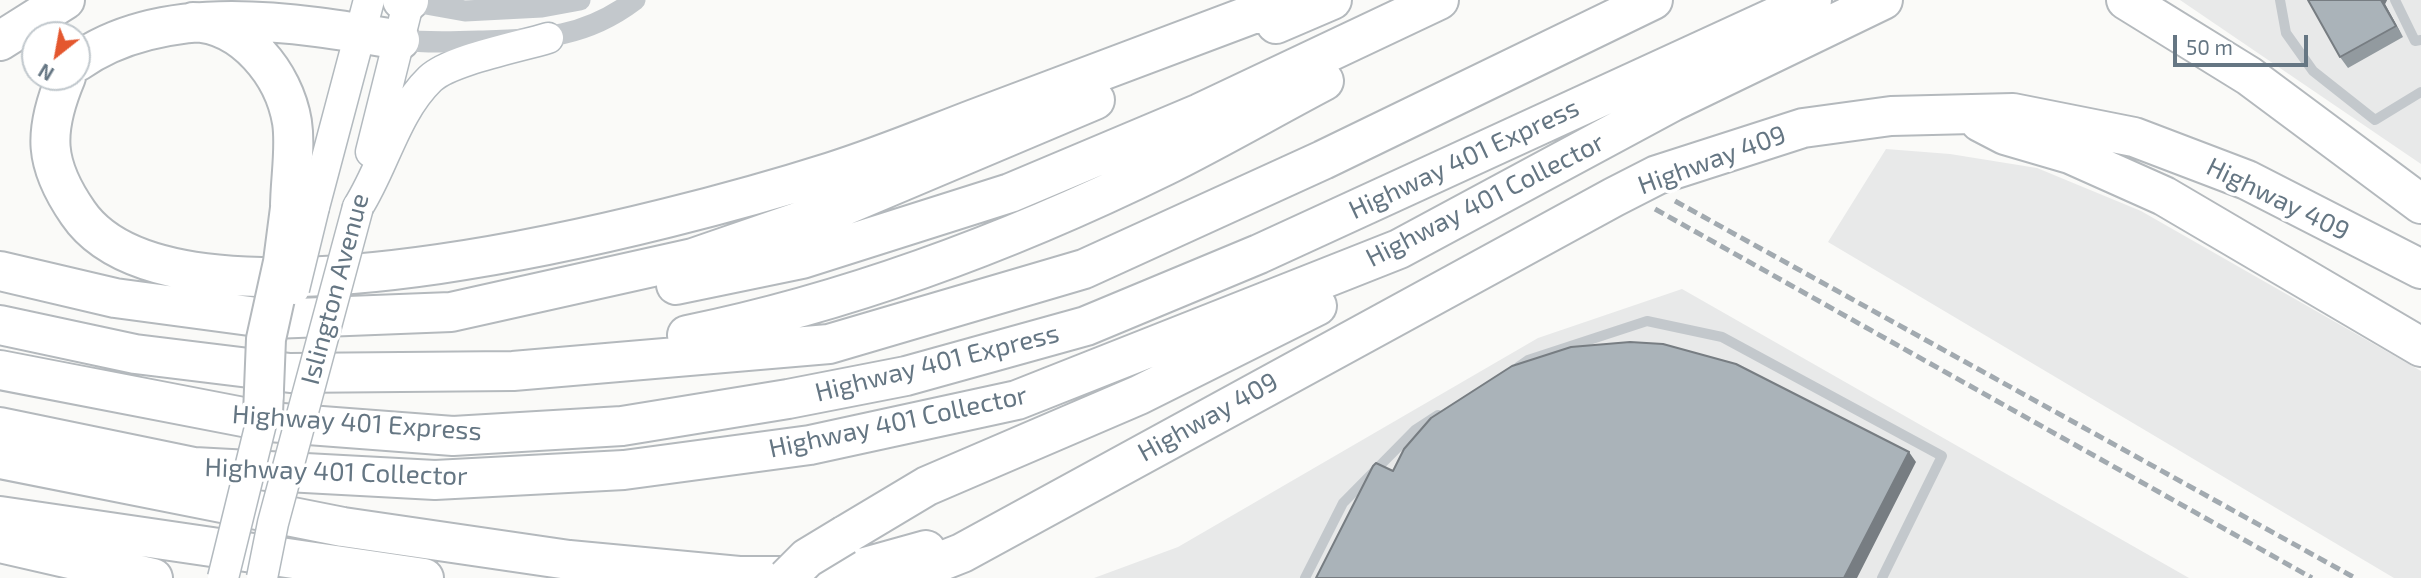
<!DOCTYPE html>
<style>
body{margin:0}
#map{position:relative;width:2421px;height:578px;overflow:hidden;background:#fafaf8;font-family:"Exo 2",sans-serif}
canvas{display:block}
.north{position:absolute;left:21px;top:21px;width:70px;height:70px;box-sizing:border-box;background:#fff;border:2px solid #c1c8cd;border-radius:50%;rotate:211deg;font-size:19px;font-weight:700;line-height:28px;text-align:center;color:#657683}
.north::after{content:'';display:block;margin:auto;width:24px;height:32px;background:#e4572e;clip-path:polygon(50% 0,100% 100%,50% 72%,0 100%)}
.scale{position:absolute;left:2173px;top:35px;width:135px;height:32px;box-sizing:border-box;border:4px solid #657683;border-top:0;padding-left:9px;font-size:21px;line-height:24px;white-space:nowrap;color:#657683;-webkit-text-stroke:5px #fff;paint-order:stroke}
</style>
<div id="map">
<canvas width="2421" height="578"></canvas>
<div class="north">N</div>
<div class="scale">50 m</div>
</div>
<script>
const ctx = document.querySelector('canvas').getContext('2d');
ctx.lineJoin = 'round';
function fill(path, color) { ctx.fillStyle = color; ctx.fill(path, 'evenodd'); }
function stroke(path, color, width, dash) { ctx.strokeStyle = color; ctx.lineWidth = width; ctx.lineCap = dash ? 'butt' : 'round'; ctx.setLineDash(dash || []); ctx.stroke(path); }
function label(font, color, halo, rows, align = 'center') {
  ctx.font = font + ' "Exo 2",sans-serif'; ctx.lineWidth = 7; ctx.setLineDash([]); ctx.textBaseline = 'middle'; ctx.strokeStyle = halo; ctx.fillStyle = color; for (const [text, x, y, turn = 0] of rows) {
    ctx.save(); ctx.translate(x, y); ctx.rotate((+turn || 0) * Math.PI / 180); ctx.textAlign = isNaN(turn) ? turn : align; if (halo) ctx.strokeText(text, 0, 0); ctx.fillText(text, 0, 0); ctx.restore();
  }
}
fill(new Path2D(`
 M2180,0H2421V164Z
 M1886,149L1950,154L2037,168L2141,211L2421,371V578H2394L1828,242Z
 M1682,289L2189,578H1094L1178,547L1538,338Z`), '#e8e9e9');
const secondary = new Path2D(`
 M371,152L409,0
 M314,207L369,0
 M358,207C384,166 395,113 430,79C450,60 519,47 548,38`);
const motorway = new Path2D(`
 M402,0L409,1
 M2126,0L2249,76L2421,204
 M193,22C244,24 284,74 292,122C296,149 290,180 290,208
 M1276,24L1332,0
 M0,41L65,0
 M77,62C164,0 295,22 400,40
 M66,77C43,132 44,164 78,213C177,359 689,217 831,172C879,157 927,137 974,119C1067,84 1160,49 1253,14H1299
 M1980,122L2005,135L2070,154L2164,196L2421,347
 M0,271L115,298L272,319L451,312L693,258L844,206L1095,100
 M676,285L802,259L1010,193L1200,113L1439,0
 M0,325L135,354L290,373L513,371L829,344L1084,269L1323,160L1653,0
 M687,335C853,301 1014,240 1165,166C1219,139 1271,109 1324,81
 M0,370L269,422L453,436L622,426L788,399L906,376L1086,326L1259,254L1812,0
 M0,427L194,467L435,480L624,470L810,445L1017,400L1399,249L1672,102L1883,0
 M0,459L343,527L569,560L739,576H798L865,567L926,550
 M0,516L424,578
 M845,535L927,486L1139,395L1317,306
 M0,543L153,578
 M899,578L962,553L1614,197L1657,175L1803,128L1891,116L2013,113L2134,137L2247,180L2421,269`);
stroke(secondary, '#b3babf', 33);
stroke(motorway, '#b4b9bd', 42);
stroke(new Path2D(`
 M2280,0L2286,33L2313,71L2375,120L2421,92
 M2395,0L2415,41L2421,40
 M1518,367L1528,360L1647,321L1722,337L1942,456L1882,578
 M1305,578L1343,503L1415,430L1438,415`), '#c3c8cc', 10);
stroke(new Path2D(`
 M409,1L465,11L542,7L580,0
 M400,40C427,43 453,42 481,41C541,39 585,38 635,0`), '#c3c8cc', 21);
stroke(secondary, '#fff', 30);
stroke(motorway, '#fff', 38);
stroke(new Path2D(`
 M1675,201L2355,578
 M1655,209L2312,578`), '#a2aab0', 5, [10, 5]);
const secondaryBridge = new Path2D(`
 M294,289L314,207
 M223,578L268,395
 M262,578L273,523L358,207`);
const motorwayBridge = new Path2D(`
 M263,414L266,339L283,262L290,208
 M787,578L807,558L845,535`);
stroke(secondaryBridge, '#b3babf', 33, []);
stroke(motorwayBridge, '#b4b9bd', 42, []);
stroke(secondaryBridge, '#fff', 30);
stroke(motorwayBridge, '#fff', 38);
fill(new Path2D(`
 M2308,0H2387L2385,4L2403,37L2348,68L2340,57Z`), '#929a9f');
fill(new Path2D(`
 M2381,0H2387L2385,4L2403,37Z
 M1909,452L1916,462L1857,578H1844Z`), '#777d82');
const building = new Path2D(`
 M2308,0H2381L2396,26L2340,57Z
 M1630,342L1663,344L1736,364L1909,452L1844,578H1316L1373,466L1376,463L1393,471L1404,449L1431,418L1512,366L1571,347Z`);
fill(building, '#aab3b9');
stroke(building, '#777d82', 2);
label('26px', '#657683', '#fff', [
 ["Highway 401 Express",1464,159,-25],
 ["Highway 409",1712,160,-20],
 ["Highway 409",2278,199,26],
 ["Highway 401 Collector",1485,200,-27],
 ["Islington Avenue",335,289,-75],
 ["Highway 401 Express",937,363,-14],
 ["Highway 409",1208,417,-29],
 ["Highway 401 Collector",898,422,-12],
 ["Highway 401 Express",357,423,4],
 ["Highway 401 Collector",336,472,2]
]);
</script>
